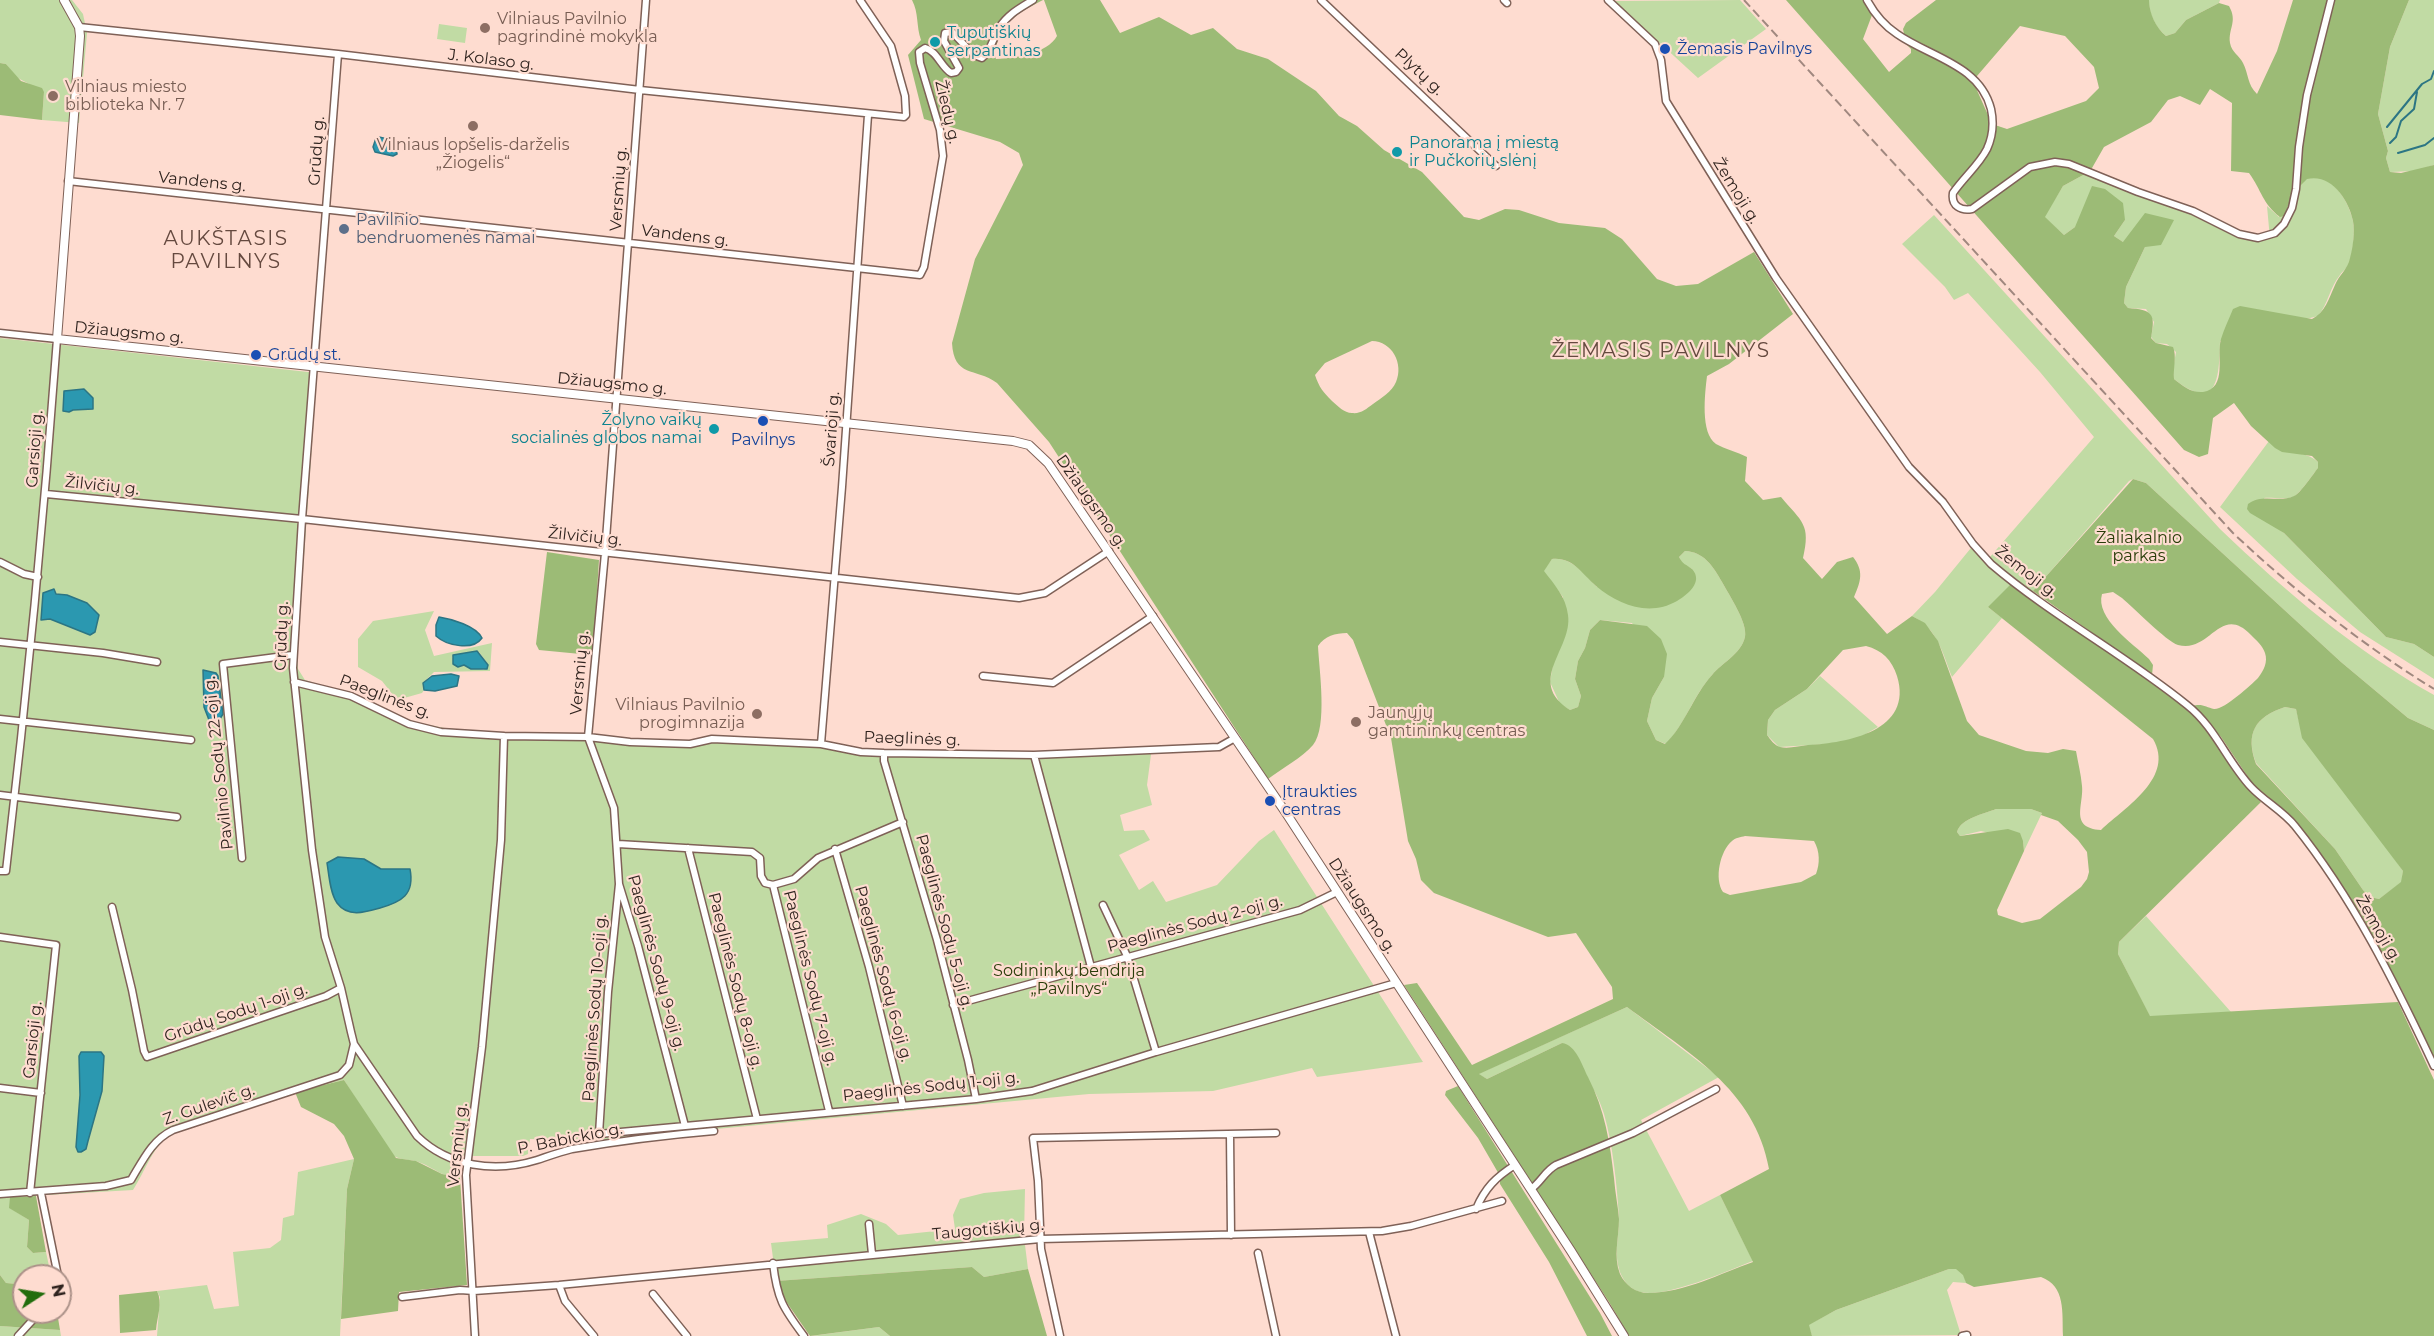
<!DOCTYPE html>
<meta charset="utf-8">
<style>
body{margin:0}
#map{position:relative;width:2434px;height:1336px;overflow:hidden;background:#fedcd0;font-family:Montserrat,sans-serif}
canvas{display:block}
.north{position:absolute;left:12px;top:1264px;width:60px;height:60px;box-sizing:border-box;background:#fedcd0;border:2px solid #ac9289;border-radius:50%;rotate:78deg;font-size:16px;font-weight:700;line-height:24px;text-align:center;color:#30241f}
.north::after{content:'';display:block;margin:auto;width:21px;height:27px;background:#226d0d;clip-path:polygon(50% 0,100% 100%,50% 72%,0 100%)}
</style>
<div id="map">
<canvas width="2434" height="1336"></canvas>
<div class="north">N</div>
</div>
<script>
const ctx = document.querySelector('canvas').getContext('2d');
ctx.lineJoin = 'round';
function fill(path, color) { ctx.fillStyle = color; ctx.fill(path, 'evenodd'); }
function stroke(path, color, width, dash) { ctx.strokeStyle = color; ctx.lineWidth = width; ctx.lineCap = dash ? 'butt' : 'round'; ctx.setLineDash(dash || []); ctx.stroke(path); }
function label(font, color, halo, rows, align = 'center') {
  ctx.font = font + ' Montserrat,sans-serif'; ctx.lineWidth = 4.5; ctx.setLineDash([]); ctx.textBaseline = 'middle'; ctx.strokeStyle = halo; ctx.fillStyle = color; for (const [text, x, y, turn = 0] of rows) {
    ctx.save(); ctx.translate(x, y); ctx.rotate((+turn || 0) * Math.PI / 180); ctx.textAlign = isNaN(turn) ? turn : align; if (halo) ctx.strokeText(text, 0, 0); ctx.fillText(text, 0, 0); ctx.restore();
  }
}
fill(new Path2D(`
 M0,0H72L83,14L87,33L79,123L42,120L44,92L16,77L6,64L0,63Z
 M1740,0L1766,29L1698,78L1614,1Z
 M2149,0H2220L2219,3L2186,20L2175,33L2166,36C2156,28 2148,13 2149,0Z
 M2409,0H2434V165L2415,171L2390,172L2386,158L2388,151L2378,114L2390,47Z
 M439,24L467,28L465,43L437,39Z
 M2085,174C2104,182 2122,190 2141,197C2154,201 2168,204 2180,209C2210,221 2237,245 2270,239L2267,206L2279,217L2293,193L2307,178C2331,173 2346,197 2352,217C2356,229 2353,252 2349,264C2347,269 2343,270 2340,275C2330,287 2328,304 2318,316L2220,341C2219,375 2219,415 2174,379L2173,369L2176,352L2167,344L2156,343L2151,337L2154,322L2146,309L2128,308L2124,303L2126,287L2145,247L2123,242L2114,236L2125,220L2075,227L2064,235L2044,217L2063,186Z
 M1934,215L2220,529C2286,592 2354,650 2434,695V730L2408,718L2341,662L2146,483L2133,479L2129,481L2029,596L1988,607L2002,618L1952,677C1942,652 1938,629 1912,616L1935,592L1975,543L1990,557L2094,437L2040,372L1968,293L1954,300L1945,287L1902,244Z
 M0,338L317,373L297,655L298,669L305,680L366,699L410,721L444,728L487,732L885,750L1027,753L1152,747L1147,785L1152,805L1120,815L1124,831L1144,830L1150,840L1119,855L1139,890L1153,881L1166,902L1217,885L1259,841L1274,830L1423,1062L1317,1077L1312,1068L1213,1091L1089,1094L599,1140L530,1139L528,1154L523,1156H462L460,1178C442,1178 431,1165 415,1161C406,1159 398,1160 391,1154L344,1080L295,1092L170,1134C150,1151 146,1170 133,1190L11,1197L10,1208L29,1220L27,1247L33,1253L46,1252L49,1266L37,1276H24V1282L17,1284L6,1283L0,1275Z
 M2269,441C2285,457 2304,449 2318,462L2319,467C2313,474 2299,495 2293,497C2285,500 2272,497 2264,498L2273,525L2284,533L2386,637L2414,644L2434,657V679L2360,632L2297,579L2220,507Z
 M1685,551C1704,552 1713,566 1722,582C1729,595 1748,623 1745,637C1741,654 1723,662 1712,675C1693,696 1685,724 1666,744L1656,740L1647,721L1652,698L1664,677L1632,623L1600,620L1590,630L1585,648L1578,661L1575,679L1581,696L1578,707L1570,710L1560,704L1550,682L1553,664L1563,641V597L1543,571L1552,559C1572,557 1583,573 1597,587L1692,569L1682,564L1679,557Z
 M434,611L425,630L434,656L492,643L490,671L434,672L423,683L424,690L422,693L397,700L382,681L358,667V639L373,621ZM479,652L487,663L484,670L460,665L452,657Z
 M1820,676L1878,727L1857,739L1829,744L1779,747L1767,735L1768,720L1775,710L1807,689Z
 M2285,707L2296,709L2299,721L2403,871L2402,882L2379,899L2370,897L2363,890L2335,849L2256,763C2245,733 2255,717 2285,707Z
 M1996,809H2031L2042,813L2024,851L2023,841L1981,831L1960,836L1957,832C1961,818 1984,814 1996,809Z
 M2146,916L2231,1012L2150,1017L2118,954L2119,942Z
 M1627,1007L1719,1077L1641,1120L1689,1211L1720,1195L1753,1261C1729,1270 1657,1303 1635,1290C1627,1286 1621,1277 1619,1269C1614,1252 1619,1236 1619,1218C1617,1186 1613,1145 1604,1114C1596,1087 1578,1066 1562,1043L1487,1079L1478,1074Z
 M354,1159L347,1189L340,1336H157L160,1297L157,1291L207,1285L214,1309L239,1306L233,1252L270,1248L281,1240L283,1218L294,1215L298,1172Z
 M1025,1189L1024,1237L1028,1269L984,1277L972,1267L776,1281L771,1243L828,1238L827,1225L861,1214L886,1224L898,1235L955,1229L953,1215L960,1199L984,1193Z
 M1949,1269H1957L1964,1275L1966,1283L1953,1282L1947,1290L1961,1335L1812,1336L1808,1325L1836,1310Z
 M0,1326L60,1330L61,1336H0Z
 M879,1327L890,1336H811Z`), '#c1dba4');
fill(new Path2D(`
 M912,0H1043C1022,11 1007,18 998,40C996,48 994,51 996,59C1015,58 1047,54 1057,36L1044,0H1100L1120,33L1159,17L1191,35L1213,28L1237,49L1268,59L1316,91L1339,116L1357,126L1384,150L1422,172L1464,217L1479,220L1505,209L1519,210L1559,223L1605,228L1622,239L1657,279L1676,286L1698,284L1754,252L1793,314L1729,364L1707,376C1705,393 1700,433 1716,444C1725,449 1737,452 1747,457L1745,481L1763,500L1781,497C1802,522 1811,524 1803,558L1822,579L1837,562L1853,557C1864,571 1861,581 1854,597L1887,634L1912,616L1925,623L1938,641L1967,721L1979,735L2026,751L2048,753L2063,749L2076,751C2078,763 2081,774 2082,786C2084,805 2069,828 2101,830C2127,806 2175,777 2153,739L1988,607L2012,583L2189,710L2217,742L2233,768L2261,802L2119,942L2118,954L2150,1016L2398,1002L2434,1080V1336H2063C2062,1313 2066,1286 2041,1277L1974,1287L1966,1283L1963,1275L1956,1269H1949L1836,1310L1809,1325L1812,1336H1629L1609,1302L1404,985L1417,983L1472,1065L1613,999L1612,987L1576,933L1548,937L1434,893L1421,880L1416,859L1408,841L1391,738L1353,640L1347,633C1335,633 1325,636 1318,646C1319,669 1328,727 1313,745C1303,757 1281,769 1268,779L1049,442L997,383C975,367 954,378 952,343L975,259L1023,165L1019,153L1000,142L924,119L908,55L921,40C916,26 919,13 912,0ZM1372,341C1392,341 1404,364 1396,382C1392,392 1381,398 1373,404C1366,409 1361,414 1352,413C1344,413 1338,406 1332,401C1323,392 1319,387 1315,375L1325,363ZM1685,551C1704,552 1713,566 1722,582C1729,595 1748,623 1745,637C1741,654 1723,662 1712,675C1693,696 1685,725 1665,744L1656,740L1647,721L1652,698L1664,677L1667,654L1661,639L1647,626L1600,620L1590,630L1585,648L1578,661L1575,679L1581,696L1578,707L1570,710C1525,681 1573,649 1568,615C1566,597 1554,584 1544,571L1552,559C1573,557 1581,573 1596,586C1619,605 1649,617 1677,601C1687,595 1704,582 1692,569C1686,564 1683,565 1679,557ZM1866,646C1882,650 1892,660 1897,676C1914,731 1847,743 1808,745C1800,746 1788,749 1780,747C1775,746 1770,739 1767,735L1768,720L1775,710L1807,689L1843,650ZM1996,809H2031L2042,813L2041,815L2058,821L2078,840L2087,852L2089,872L2087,879L2081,887L2040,919L2022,923L1998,915L1997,910L2024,851L2023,841L2020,833L2008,829L1960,836L1957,832C1961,818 1984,814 1996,809ZM1745,836L1814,841C1820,851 1820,864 1816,874L1801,882L1730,895L1723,892C1714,879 1720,851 1732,841C1735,838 1741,837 1745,836ZM1627,1007C1687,1052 1755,1089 1769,1169L1720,1195L1753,1262C1721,1273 1684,1293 1648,1293C1636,1293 1625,1285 1620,1274C1613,1256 1619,1238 1619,1219C1618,1206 1615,1192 1614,1178C1610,1143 1605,1110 1588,1077C1582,1065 1576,1045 1562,1043L1487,1079L1479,1074Z
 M1786,0H1863L1872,15L1863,39L1889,72L1911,53V49L1906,44L1903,29L1906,23L1936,0H2149C2149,13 2156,28 2166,36L2175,33L2186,20L2219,3L2229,6C2238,22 2228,28 2230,43C2232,53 2239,55 2243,63C2249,75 2247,84 2257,94L2277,51L2293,0H2409L2390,47L2378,114L2388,151L2386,158L2390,172L2401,173L2434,165V657L2414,644L2386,637L2284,533L2250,513L2247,509L2248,504C2262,493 2279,503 2294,496C2300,494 2313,474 2318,468V462L2312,456L2282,452L2275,448L2251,426L2234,403L2213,418L2208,454L2199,457L2184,450ZM2020,26L2065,36L2094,67L2099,88L2086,101L2007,129L1992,124L1976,88L1977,76ZM2210,89L2232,103L2231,171L2249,173C2262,191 2262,203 2280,217L2284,216L2293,193L2307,179C2331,173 2349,200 2353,221C2355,232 2353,247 2350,258C2348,269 2339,275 2335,285C2329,298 2325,313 2312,319L2240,306L2233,309C2229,319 2224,329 2221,339C2216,356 2228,388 2203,392C2191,393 2183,386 2174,379C2173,368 2177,356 2173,347L2156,343L2151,338C2156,313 2152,310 2128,308L2124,303L2126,287L2145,247L2161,245L2174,220L2145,213L2123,242L2114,236L2125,220L2123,203L2105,189L2092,186L2075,227L2064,235L2045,217L2063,186L2085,174L2092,168L2104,147L2151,122L2168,100L2180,96L2200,105Z
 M0,63L6,64L21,81L42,88L44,92L42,120L0,115Z
 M2133,479L2146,483L2341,662L2408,718L2434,730V1058L2403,992L2360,913L2327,864L2296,823L2254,786L2221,737L2192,706C2202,703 2206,707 2214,709C2224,710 2251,685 2258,678C2264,670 2268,662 2265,653C2263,646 2256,640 2251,635C2220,603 2210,654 2178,645C2166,641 2134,608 2122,598L2113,592L2102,594C2095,618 2132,643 2149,659L2153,665L2152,675L2033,591ZM2285,707L2296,709L2302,738L2403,871L2401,882L2379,899L2370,897L2363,890L2335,849L2256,764C2245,733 2255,717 2285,707Z
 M547,552L599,560L593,653L591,655L539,650L536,644Z
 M344,1080L396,1158L416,1161L442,1174L460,1178L467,1285L399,1292L398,1311L341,1319L347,1189L354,1159L344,1136L334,1124L301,1107L295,1092Z
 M1458,1086L1600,1313L1612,1336H1587L1549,1262L1500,1184V1176L1478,1138L1445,1095L1446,1091Z
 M36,1196L46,1252L33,1253L27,1247L29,1220L9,1208L10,1197Z
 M972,1267L984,1277L1028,1269L1047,1336H890L879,1327L810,1336L785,1300L776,1281Z
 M0,1275L6,1283L17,1284L24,1282V1312H57L60,1330L0,1326Z
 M157,1291C163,1303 157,1317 156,1330L120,1333L119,1295Z`), '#9cbb76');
const water = new Path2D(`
 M379,137L396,141L397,154L393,156L375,152L373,147L376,138Z
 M84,389L93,398V409L73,410L69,412L63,411L64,391Z
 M54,589L56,594L67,595L87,603L99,615L95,632L90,635L50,619L41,620L43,593Z
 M439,617C452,619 476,626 482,638C473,651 447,646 436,636V625Z
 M477,651L488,665L487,669H471L464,665L458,667L453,664V655Z
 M203,670L216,673L218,676L223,714L218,722L209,720L204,707Z
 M451,674L459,676L457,686L435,691L424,690L423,683L432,676Z
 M338,857L364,859L381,869H410C415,895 401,902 380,908C366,912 348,918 337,903C330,893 329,875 327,863Z
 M81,1052H101L104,1056L102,1091L88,1141L86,1149L81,1152H78L76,1147L80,1095L79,1056Z`);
fill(water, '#2b98b0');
stroke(water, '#2c7584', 1.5);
stroke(new Path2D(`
 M2387,127L2422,84L2431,79L2434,71
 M2390,143L2396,137L2401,121L2414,109L2417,92
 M2398,153L2425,145L2434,138`), '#2c7584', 2);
const minor = new Path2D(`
 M1321,0L1496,166
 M1504,0L1507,3
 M1608,0L1655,44L1661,60L1666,101L1776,278L1909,467L1943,502L1973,544L1991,564C2052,616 2124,654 2187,705C2215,727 2227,761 2251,787C2264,801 2283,811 2295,826C2353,898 2395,983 2434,1066
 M1867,0C1874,13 1885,26 1897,34C1930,57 1980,65 1991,109C1994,123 1993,136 1987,149C1979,165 1963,178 1953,193C1951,206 1961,211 1972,209L2030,167L2055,162L2069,164L2138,192L2193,211L2239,234L2258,238L2275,233L2284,224L2292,208L2296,189L2299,147L2307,95L2331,0
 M79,27L338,54L640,90L904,117L906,115L905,96L891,46L860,0
 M338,54L302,519L293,668L312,850L325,937L341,988L351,1032L354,1044L417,1136C449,1167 495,1173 537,1160C549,1156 560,1152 572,1149C619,1141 667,1135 714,1131
 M68,181L920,275L924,267L943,156L940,130L920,63L919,52L925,48C937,51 941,67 951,73L956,72L959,68L944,41L945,33L952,32L974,55L982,58C991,51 993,38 999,28C1008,14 1020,8 1033,0
 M0,333L57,339C44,517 27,694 6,871H0
 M46,494L302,519L1019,598L1045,593L1109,551
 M0,562L24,574L38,577
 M0,642L103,653L157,662
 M983,676L1053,683L1153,616
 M294,682L351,696L409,724L441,732L504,736
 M0,719L191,740
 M588,737L630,742L690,744L712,739L821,744L861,752L884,753L1034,755L1219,747L1235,738
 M588,737L614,808L619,884L638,946L685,1126
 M821,744L842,487L868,115
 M884,753V761L937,940L968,1060L976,1099
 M1034,755L1091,967
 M0,795L177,817
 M618,844L752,852L760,858L761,876L765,883L773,885L794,879L818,858L903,822
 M688,848L757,1119
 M835,849L869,967L903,1106
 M242,858L223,664L292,655
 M619,884L608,992L599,1134L976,1099L1032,1091L1156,1052L1396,983
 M773,885L829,1111
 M1103,905L1127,956L1156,1052
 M112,907L132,990L144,1051L147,1057L326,996L341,988
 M0,937L56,945L30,1193
 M953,1005L1300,910L1337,892
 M0,1088L41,1093
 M1230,1134L1231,1235
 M1531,1189C1541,1182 1545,1171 1556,1165L1633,1133L1716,1089
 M41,1193L58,1276
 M0,1194L106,1186L131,1180C143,1160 152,1140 173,1130L340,1075L349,1065L354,1044
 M1476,1209C1485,1188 1496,1177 1515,1165
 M869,1224L872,1254
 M1369,1232L1396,1336
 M1258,1253L1276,1336
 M773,1263C777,1299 783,1308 804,1336
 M559,1285L565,1301L594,1336
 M60,1286V1289
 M653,1294L687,1336
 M402,1297L460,1290L474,1291L559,1285L1040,1239L1382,1231L1411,1226L1502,1201
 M18,1336L40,1312
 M475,1336L466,1175L482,1047L501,840L504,736L588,737L605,553L646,0
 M1060,1336L1041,1249L1038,1181L1033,1138L1276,1133
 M1962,1336L1967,1335`);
const tertiary = new Path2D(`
 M64,0L79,27L80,36L57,339L1013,441L1029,445L1048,463L1286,813L1571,1251L1624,1336`);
stroke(minor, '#7f6157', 9);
stroke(tertiary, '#7f6157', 10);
stroke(minor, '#fff', 6);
stroke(tertiary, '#fff', 8);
stroke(new Path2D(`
 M1744,0L2233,533C2296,592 2361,644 2434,689`), '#a0887f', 2, [9, 4.5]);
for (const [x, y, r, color] of [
 [485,28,6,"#8d6e63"],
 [935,42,6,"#0f9aa8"],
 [1665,49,6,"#1a4fb4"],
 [53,96,6,"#8d6e63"],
 [473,126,6,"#8d6e63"],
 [1397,152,6,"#0f9aa8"],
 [344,229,6,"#5c6f8a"],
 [256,355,6,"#1a4fb4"],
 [763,421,6,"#1a4fb4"],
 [714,429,6,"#0f9aa8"],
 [757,714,6,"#8d6e63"],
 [1356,722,6,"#8d6e63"],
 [1270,801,6,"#1a4fb4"]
]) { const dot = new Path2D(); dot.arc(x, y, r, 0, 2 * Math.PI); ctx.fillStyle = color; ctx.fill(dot); stroke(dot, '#fedcd0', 2); }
label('16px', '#785e54', '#fedcd0', [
 ["Vilniaus Pavilnio",497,19],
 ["pagrindinė mokykla",497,37],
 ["Vilniaus miesto",65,87],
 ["biblioteka Nr. 7",65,105],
 ["Vilniaus lopšelis-darželis",473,145,"center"],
 ["„Žiogelis“",473,163,"center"],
 ["Vilniaus Pavilnio",745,705,"right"],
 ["progimnazija",745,723,"right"],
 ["Jaunųjų",1368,713],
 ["gamtininkų centras",1368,731]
], 'left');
label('16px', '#0d838f', '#fedcd0', [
 ["Tuputiškių",947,33],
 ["serpantinas",947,51],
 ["Panorama į miestą",1409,143],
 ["ir Pučkorių slėnį",1409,161],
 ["Žolyno vaikų",702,420,"right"],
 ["socialinės globos namai",702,438,"right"]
], 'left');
label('16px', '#164399', '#fedcd0', [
 ["Žemasis Pavilnys",1677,49],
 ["Grūdų st.",268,355],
 ["Pavilnys",763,440,"center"],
 ["Įtraukties",1282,792],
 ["centras",1282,810]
], 'left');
label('16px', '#30241f', '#fedcd0', [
 ["J. Kolaso g.",491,60,7],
 ["Plytų g.",1419,72,43],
 ["Žiedų g.",947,112,77],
 ["Grūdų g.",317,151,-86],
 ["Vandens g.",202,182,6],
 ["Versmių g.",619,189,-86],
 ["Žemoji g.",1736,191,58],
 ["Vandens g.",685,236,7],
 ["Džiaugsmo g.",129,333,6],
 ["Džiaugsmo g.",612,384,6],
 ["Švarioji g.",832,429,-86],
 ["Garsioji g.",35,449,-86],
 ["Žilvičių g.",102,486,6],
 ["Džiaugsmo g.",1091,502,55],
 ["Žilvičių g.",585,537,6],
 ["Žemoji g.",2026,572,38],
 ["Grūdų g.",282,636,-88],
 ["Versmių g.",580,673,-85],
 ["Paeglinės g.",385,697,21],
 ["Paeglinės g.",912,739,2],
 ["Pavilnio Sodų 22-oji g.",219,763,-96],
 ["Džiaugsmo g.",1362,906,57],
 ["Paeglinės Sodų 5-oji g.",944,922,75],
 ["Paeglinės Sodų 2-oji g.",1195,924,-15],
 ["Žemoji g.",2378,929,60],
 ["Paeglinės Sodų 9-oji g.",656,963,75],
 ["Paeglinės Sodų 6-oji g.",883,974,75],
 ["Paeglinės Sodų 7-oji g.",810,978,76],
 ["Paeglinės Sodų 8-oji g.",735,981,76],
 ["Paeglinės Sodų 10-oji g.",595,1008,-86],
 ["Grūdų Sodų 1-oji g.",236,1013,-19],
 ["Garsioji g.",33,1040,-84],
 ["Paeglinės Sodų 1-oji g.",931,1087,-6],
 ["Z. Gulevič g.",209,1105,-19],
 ["P. Babickio g.",570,1139,-11],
 ["Versmių g.",458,1145,-84],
 ["Taugotiškių g.",988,1230,-5]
]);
label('16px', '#4e5e75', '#fedcd0', [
 ["Pavilnio",356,220],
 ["bendruomenės namai",356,238]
], 'left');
label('16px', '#293d09', '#fedcd0', [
 ["Žaliakalnio",2139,538],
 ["parkas",2139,556],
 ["Sodininkų bendrija",1069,971],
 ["„Pavilnys“",1069,989]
]);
ctx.letterSpacing = '1.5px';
label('20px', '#65493f', '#fedcd0', [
 ["AUKŠTASIS",226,239],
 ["PAVILNYS",226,262],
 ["ŽEMASIS PAVILNYS",1661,351]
]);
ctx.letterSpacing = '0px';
</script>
